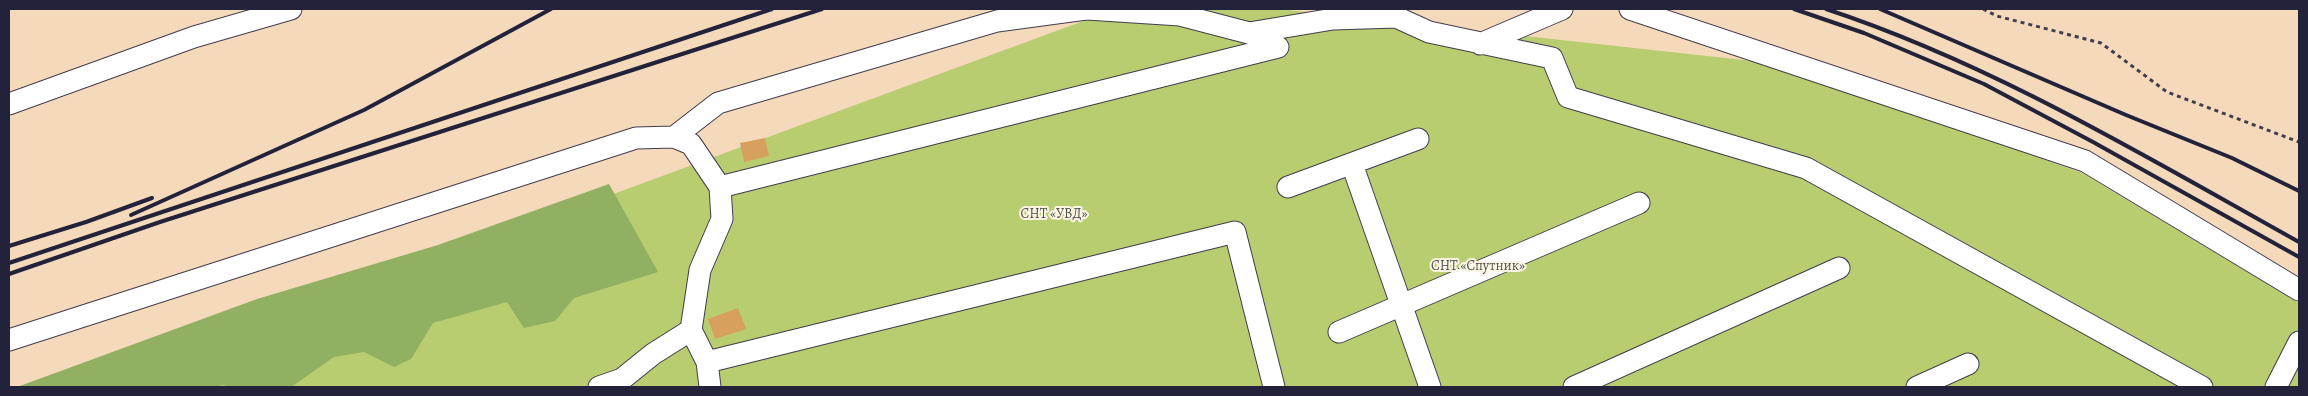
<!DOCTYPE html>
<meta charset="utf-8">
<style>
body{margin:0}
#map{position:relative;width:2308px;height:396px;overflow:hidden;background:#f4d9bb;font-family:Alegreya,serif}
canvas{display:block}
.frame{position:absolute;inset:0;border:10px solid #22223b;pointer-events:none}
</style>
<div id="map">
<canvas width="2308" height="396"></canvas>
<div class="frame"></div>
</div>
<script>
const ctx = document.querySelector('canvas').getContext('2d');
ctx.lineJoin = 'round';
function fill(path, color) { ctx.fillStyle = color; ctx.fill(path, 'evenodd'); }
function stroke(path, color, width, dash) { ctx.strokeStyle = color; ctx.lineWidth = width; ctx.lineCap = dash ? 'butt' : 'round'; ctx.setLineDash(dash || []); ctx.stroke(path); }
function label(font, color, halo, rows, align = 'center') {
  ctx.font = font + ' Alegreya,serif'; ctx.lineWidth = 4; ctx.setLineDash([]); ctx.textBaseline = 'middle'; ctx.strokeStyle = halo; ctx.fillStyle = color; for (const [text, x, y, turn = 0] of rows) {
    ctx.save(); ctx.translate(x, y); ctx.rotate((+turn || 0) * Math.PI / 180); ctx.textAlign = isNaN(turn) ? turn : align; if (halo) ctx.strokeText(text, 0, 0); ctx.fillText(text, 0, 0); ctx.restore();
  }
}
fill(new Path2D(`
 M1116,9H1279L1771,63L2082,173L2299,303V387H89Z`), '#b8cc70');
fill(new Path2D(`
 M609,184L658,272L574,298L555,321L524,328L507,302L433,323L411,359L394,367L364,352L334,357L291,387H228L224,385L210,387H17L257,299L438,245Z`), '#92b062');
fill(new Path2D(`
 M765,138L769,156L744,162L740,143Z
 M738,308L746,329L715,339L708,319Z`), '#d7a05e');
const minor = new Path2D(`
 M1087,9L1180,15L1249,33L1333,19L1396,17L1429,32L1552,58L1568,97L1806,168L2202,387
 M1630,9L2085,161L2299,290
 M1480,44L1562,9
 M9,104L194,37L291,9
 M674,137L691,144L720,187L722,219L700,270L691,330L707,362L710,387
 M1352,164L1430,387
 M720,187L1278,47
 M1288,187L1418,139
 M1339,332L1639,203
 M9,340L636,138L674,137L718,103L997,21L1086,9
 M707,362L1235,232L1274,387
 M599,387L622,379L653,354L691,330
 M1574,387L1839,268
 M1917,387L1968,364
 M2276,387L2299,342`);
stroke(minor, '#423d4e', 23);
stroke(new Path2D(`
 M1983,9L1997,16L2101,43L2167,92L2299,142`), '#423d4e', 3, [4, 4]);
stroke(minor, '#fff', 21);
stroke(new Path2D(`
 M1794,9L1864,33L1984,84L2093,142L2299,257
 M1826,9C1993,64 2146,157 2299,242
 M1880,9L2126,115L2232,158L2299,191
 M131,215L364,110L551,9
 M9,246L86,222L152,198
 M9,263L772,9
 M9,274L160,222L822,9`), '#22223b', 4);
label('14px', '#4f554b', '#fcf5e5', [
 ["СНТ «УВД»",1054,215],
 ["СНТ «Спутник»",1478,267]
]);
</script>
